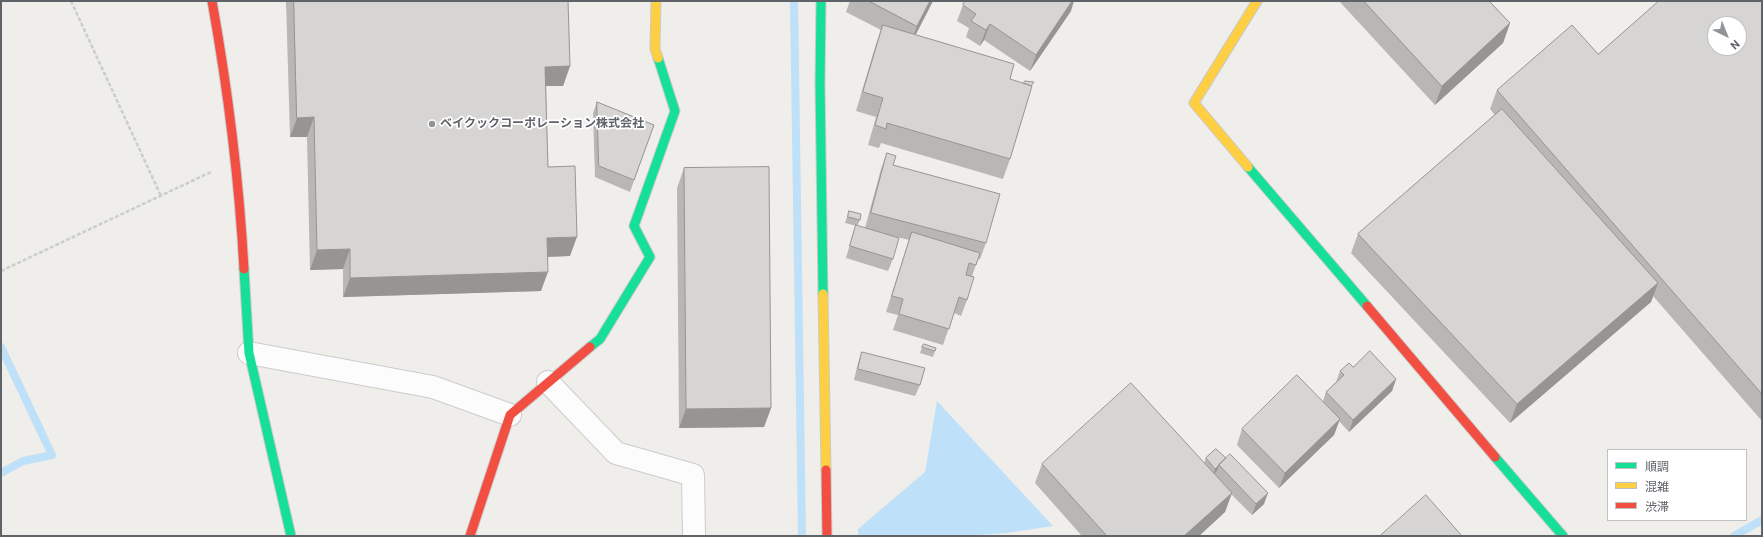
<!DOCTYPE html>
<meta charset="utf-8">
<style>
body{margin:0}
#map{position:relative;width:1763px;height:537px;overflow:hidden;background:#efeeea;font-family:Roboto,"Noto Sans JP",sans-serif}
canvas{display:block}
.frame{position:absolute;inset:0;border:2px solid #5f6368;pointer-events:none}
.legend{position:absolute;left:1607px;top:449px;width:140px;height:72px;box-sizing:border-box;background:#fff;border:1px solid #bfc1c3;margin:0;padding:5px 7px;list-style:none;font-size:12px;color:#5f6368}
.legend li{display:flex;align-items:center;gap:8px;height:20px}
.legend b{width:20px;border:1px solid #bfc1c3}
.north{position:absolute;left:1707px;top:16px;width:40px;height:40px;box-sizing:border-box;background:#fff;border:1px solid #bfc1c3;border-radius:50%;rotate:137deg;font-size:11px;font-weight:700;line-height:16px;text-align:center;color:#5f6368}
.north::after{content:'';display:block;margin:auto;width:14px;height:18px;background:#919496;clip-path:polygon(50% 0,100% 100%,50% 72%,0 100%)}
</style>
<div id="map">
<canvas width="1763" height="537"></canvas>
<div class="frame"></div>
<ul class="legend">
<li><b style="height:5px;background:#16e098"></b>順調</li>
<li><b style="height:5px;background:#ffcf43"></b>混雑</li>
<li><b style="height:5px;background:#f24e42"></b>渋滞</li>
</ul>
<div class="north">N</div>
</div>
<script>
const ctx = document.querySelector('canvas').getContext('2d');
ctx.lineJoin = 'round';
function fill(path, color) { ctx.fillStyle = color; ctx.fill(path, 'evenodd'); }
function stroke(path, color, width, dash) { ctx.strokeStyle = color; ctx.lineWidth = width; ctx.lineCap = dash ? 'butt' : 'round'; ctx.setLineDash(dash || []); ctx.stroke(path); }
function label(font, color, halo, rows, align = 'center') {
  ctx.font = font + ' Roboto,"Noto Sans JP",sans-serif'; ctx.lineWidth = 3.5; ctx.setLineDash([]); ctx.textBaseline = 'middle'; ctx.strokeStyle = halo; ctx.fillStyle = color; for (const [text, x, y, turn = 0] of rows) {
    ctx.save(); ctx.translate(x, y); ctx.rotate((+turn || 0) * Math.PI / 180); ctx.textAlign = isNaN(turn) ? turn : align; if (halo) ctx.strokeText(text, 0, 0); ctx.fillText(text, 0, 0); ctx.restore();
  }
}
fill(new Path2D(`
 M937,401L1053,526L1006,533L964,536H858V529L925,472Z`), '#bfe0f9');
stroke(new Path2D(`
 M794,1L802,536
 M1,347L52,455L23,461L1,473
 M1734,536L1762,520`), '#bfe0f9', 8);
const street = new Path2D(`
 M249,353L433,387L510,415
 M548,382L616,453L693,475L694,536`);
const fast = new Path2D(`
 M821,1L820,84L823,294
 M1248,167L1367,306
 M244,269L249,353L291,536
 M590,347L600,339L650,257L634,226L675,111L658,58
 M1495,457L1563,536`);
const slow = new Path2D(`
 M656,1L655,49L658,58
 M1248,167L1194,103L1257,1
 M823,294L826,470`);
const jam = new Path2D(`
 M212,1C228,90 239,179 244,269
 M1367,306L1495,457
 M826,470L827,536
 M470,536L510,415L590,347`);
stroke(street, '#cbcccc', 24);
stroke(fast, '#cacacb', 11);
stroke(slow, '#cacacb', 11);
stroke(jam, '#cacacb', 11);
stroke(new Path2D(`
 M71,1L161,196
 M1,271L211,172`), '#cacfcc', 2.5, [4, 2]);
stroke(street, '#fdfcfc', 22);
stroke(fast, '#16e098', 9);
stroke(slow, '#ffcf43', 9);
stroke(jam, '#f24e42', 9);
fill(new Path2D(`
 M286,1H568L570,66L563,86H546L548,167L570,256L547,257L541,291L343,297V269L310,270L307,137H290Z
 M850,1H933L915,35L1031,89L1010,159L1003,179L881,143L879,148L868,145L876,117L856,111L876,44L881,30L846,12Z
 M1339,1H1489L1510,23L1503,43L1435,105Z
 M1762,1V421L1653,296L1651,302L1510,423L1351,253L1358,234L1495,115L1490,109L1497,90L1598,54Z
 M963,5L1071,11L1030,71L984,40L980,46L966,37L969,28L957,21Z
 M597,102L654,125L630,192L595,177L593,113Z
 M887,153L893,165L986,243L980,259H978L972,276L967,300L961,316L954,313L943,345L893,330L898,315L886,312L909,240L884,234L893,259L888,271L846,258L852,237L856,225L865,228L881,169Z
 M684,168L771,408L764,427L679,428L677,188Z
 M849,211L860,220L857,226L845,223Z
 M922,347L935,351L933,357L920,353Z
 M862,352L920,385L915,396L854,380L858,363Z
 M1353,367L1396,379L1392,391L1349,432L1339,421L1334,435L1279,488L1237,445L1242,429L1323,401L1326,392L1336,382L1340,371Z
 M1216,449L1264,504L1252,515L1231,494L1225,512L1199,536H1082L1035,483L1042,464L1204,463L1206,458Z`), '#b8b7b5');
fill(new Path2D(`
 M930,1H933L910,46L917,26Z
 M1072,1H1074L1071,11L1030,71L1036,55Z
 M1510,23L1503,43L1435,105L1442,86Z
 M990,24L984,40L980,46L986,30Z
 M570,66L563,86H538L545,67Z
 M314,117L307,137H290L297,118Z
 M577,237L570,256L540,257L547,238Z
 M350,249L343,269L310,270L317,250Z
 M548,272L541,291L343,297L350,278Z
 M1658,283L1651,302L1510,423L1517,404Z
 M1396,379L1392,391L1349,432L1353,420Z
 M771,408L764,427L679,428L686,409Z
 M1340,419L1334,435L1279,488L1285,473Z
 M1219,465L1217,471L1213,475L1215,469Z
 M1232,493L1225,512L1199,536H1184Z
 M1268,493L1264,504L1252,515L1256,504Z`), '#969594');
const building = new Path2D(`
 M294,1H568L570,66L545,67L548,167L575,166L577,237L547,238L548,272L350,278V249L317,250L314,117L297,118Z
 M869,1H930L917,26Z
 M965,1H1072L1036,55L990,24L986,30L971,21L976,14L963,5Z
 M1364,1H1489L1510,23L1442,86Z
 M1659,1H1762V394L1497,90L1572,25L1598,54ZM1715,24H1739V48H1715Z
 M883,25L1014,64L1010,79L1032,86L1010,159L887,123L886,129L875,125L883,98L863,92Z
 M1025,81L1034,82L1031,86L1024,83Z
 M597,102L654,125L634,180L599,166Z
 M1502,109L1658,283L1517,404L1358,234Z
 M887,153L896,156L893,165L1000,194L986,243L871,213Z
 M769,167L771,408L686,409L684,168Z
 M849,211L861,214L860,220L848,217Z
 M856,225L899,238L893,259L850,246Z
 M912,232L980,253L976,265L969,263L966,275L974,277L967,300L959,297L949,329L899,314L903,299L892,296Z
 M924,344L936,348L935,351L922,347Z
 M1370,351L1396,379L1353,420L1326,392L1344,375L1340,371L1349,363L1353,367Z
 M862,352L925,368L920,385L858,369Z
 M1297,375L1340,419L1285,473L1242,429Z
 M1131,383L1232,493L1184,536H1107L1042,464Z
 M1216,449L1226,458L1215,469L1206,458Z
 M1230,454L1268,493L1256,504L1219,465Z
 M1426,495L1462,536H1380Z`);
fill(building, '#d6d5d3');
stroke(building, '#969594', 1);
for (const [x, y, r, color] of [
 [432,124,4,"#919496"]
]) { const dot = new Path2D(); dot.arc(x, y, r, 0, 2 * Math.PI); ctx.fillStyle = color; ctx.fill(dot); stroke(dot, '#fff', 1.5); }
label('bold 12px', '#5f6368', '#fff', [
 ["ベイクックコーポレーション株式会社",440,124]
], 'left');
</script>
